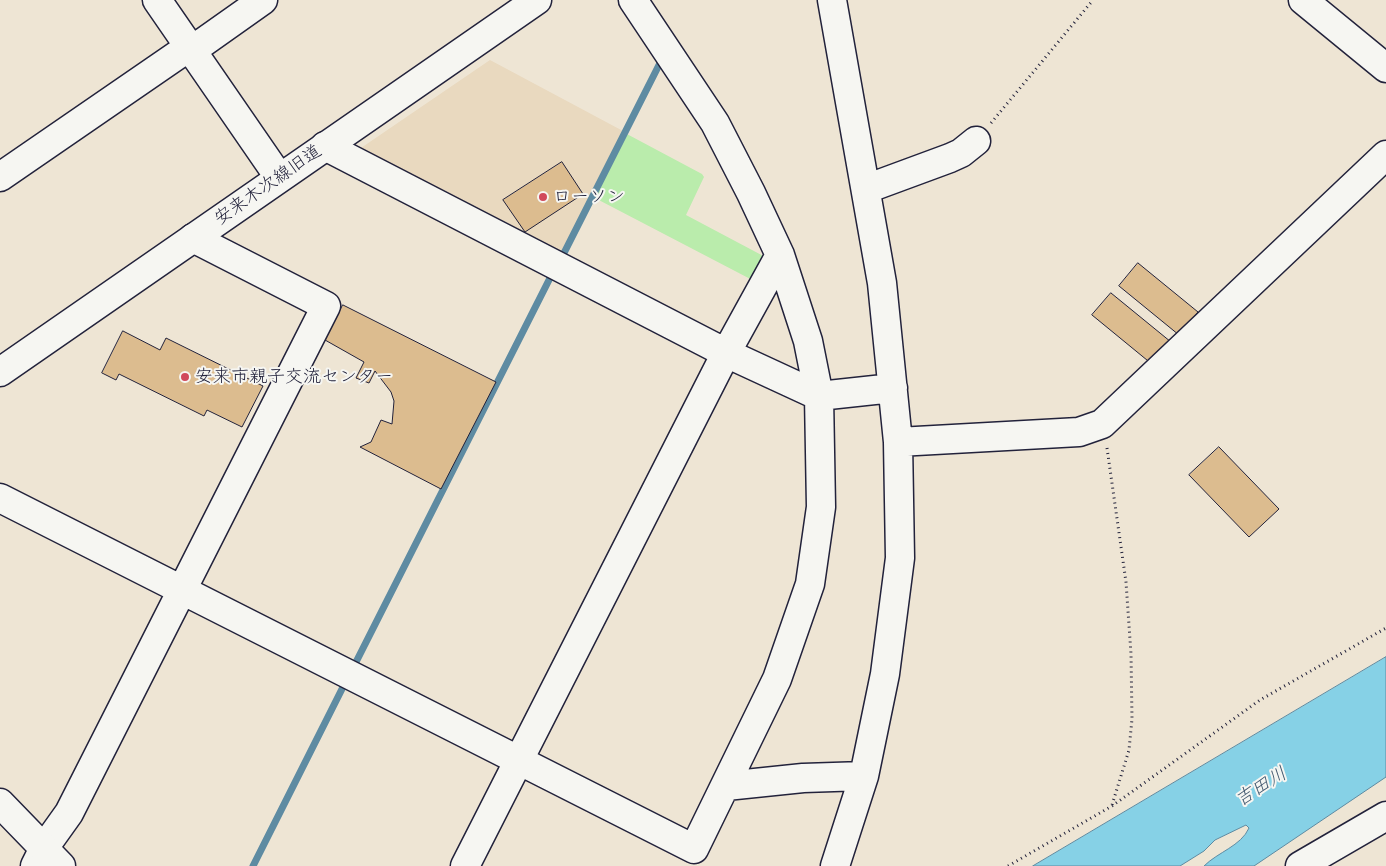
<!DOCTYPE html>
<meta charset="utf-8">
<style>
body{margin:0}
canvas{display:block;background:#eee5d4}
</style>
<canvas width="1386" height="866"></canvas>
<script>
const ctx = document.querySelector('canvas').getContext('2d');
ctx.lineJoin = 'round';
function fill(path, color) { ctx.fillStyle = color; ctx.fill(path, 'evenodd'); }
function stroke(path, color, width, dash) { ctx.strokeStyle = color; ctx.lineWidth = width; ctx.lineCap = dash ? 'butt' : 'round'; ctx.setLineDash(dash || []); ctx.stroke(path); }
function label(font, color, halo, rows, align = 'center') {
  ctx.font = font + ' Delius,"Klee One",sans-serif'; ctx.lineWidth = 4; ctx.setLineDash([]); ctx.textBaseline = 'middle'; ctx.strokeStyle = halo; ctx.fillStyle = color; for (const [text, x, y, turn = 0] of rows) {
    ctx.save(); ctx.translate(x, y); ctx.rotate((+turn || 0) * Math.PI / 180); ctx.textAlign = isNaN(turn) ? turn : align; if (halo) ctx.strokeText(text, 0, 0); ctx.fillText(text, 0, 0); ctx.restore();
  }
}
fill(new Path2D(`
 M490,60L623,131L559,258L358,150Z`), '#e9d9bf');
fill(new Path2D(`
 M625,133L702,174L704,177L686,215L769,259L758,283L593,197Z`), '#baecac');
const water = new Path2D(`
 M1386,657V777L1254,866H1204C1218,852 1241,846 1249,828L1246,825L1215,840L1204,851L1180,866H1033Z`);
fill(water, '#86d1e6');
stroke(water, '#5e8ba2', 1);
stroke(new Path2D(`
 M563,255L661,61
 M352,670L551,276
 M253,866L346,681`), '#5e8ba2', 7);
const building = new Path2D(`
 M562,162L583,194L525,232L503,200Z
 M1138,263L1198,312L1179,335L1119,286Z
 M1111,293L1171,342L1153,365L1092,315Z
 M343,305L496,382L441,489L360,447L371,442L381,420L392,424L394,401L391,392L375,371L369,383L356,378L364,362L325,340Z
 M123,331L160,350L166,338L263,386L242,427L207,410L204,416L119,374L116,380L102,373Z
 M1219,447L1279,509L1249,537L1189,475Z`);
fill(building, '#dcbc8f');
stroke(building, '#22223b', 1);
const street = new Path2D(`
 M157,0L279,177
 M832,0L882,283L898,442L900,558L885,674L864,776L835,866
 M1303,0L1386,68
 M191,51L263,0
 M325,146L726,353L819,396L893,388
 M0,177L189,47
 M866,189L950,158L961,153L976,141
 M898,442L1079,432L1102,424L1386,155
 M0,498L694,849L777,679L810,584L821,507L819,396L808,341L780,255L751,193L715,123L633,0
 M726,786L803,778L864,776
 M35,866L44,848L69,813L326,306L193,238
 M465,866L726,353L780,255
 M1300,866L1386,816`);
const secondary = new Path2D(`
 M0,372L537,0`);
const primary = new Path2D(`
 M0,803L61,866`);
stroke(street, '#22223b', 31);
stroke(secondary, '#22223b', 31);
stroke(primary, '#22223b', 31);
stroke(new Path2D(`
 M991,123L1093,0
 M1107,448L1126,582L1131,654L1132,719L1129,750L1112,805
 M1008,866L1112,806L1260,700L1386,628`), '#22223b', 3, [1, 4]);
stroke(street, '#f6f6f2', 28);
stroke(secondary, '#f6f6f2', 28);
stroke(primary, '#f6f6f2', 28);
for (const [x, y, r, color] of [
 [543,197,5,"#d1495b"],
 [185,377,5,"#d1495b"]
]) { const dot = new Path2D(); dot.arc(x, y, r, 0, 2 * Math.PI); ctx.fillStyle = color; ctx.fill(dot); stroke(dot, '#f6f6f2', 2); }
label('18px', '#22223b', '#f6f6f2', [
 ["安来木次線旧道",268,185,-35]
]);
label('18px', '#22223b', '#f6f6f2', [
 ["ローソン",553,197],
 ["安来市親子交流センター",195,377]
], 'left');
label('italic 19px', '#40576e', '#f6f6f2', [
 ["吉田川",1261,787,-32]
]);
</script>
